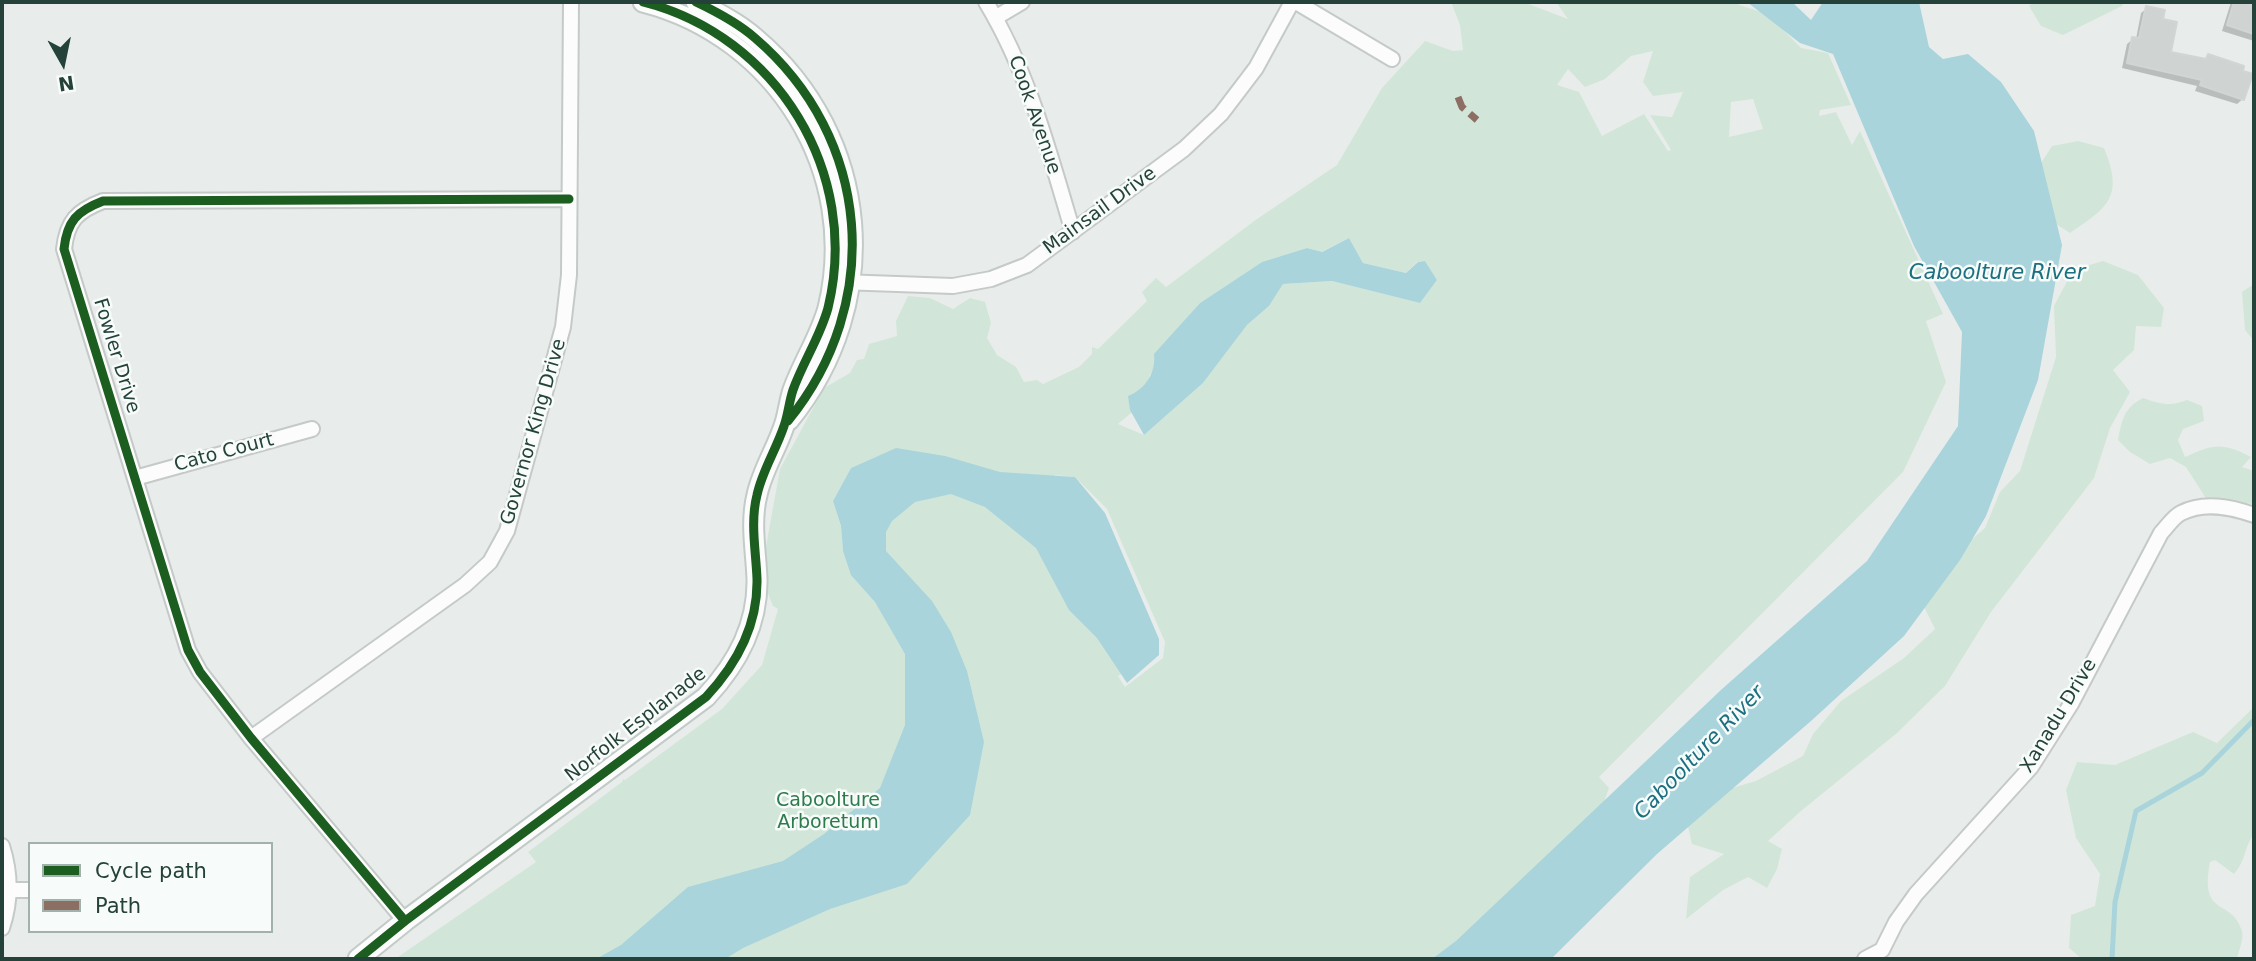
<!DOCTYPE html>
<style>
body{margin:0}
#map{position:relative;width:2256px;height:961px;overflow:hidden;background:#e8edeb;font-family:"DejaVu Sans",sans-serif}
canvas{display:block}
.frame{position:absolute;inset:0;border:4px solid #24423a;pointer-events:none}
.legend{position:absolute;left:28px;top:842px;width:245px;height:91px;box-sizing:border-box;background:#f7fbf9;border:2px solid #a3b1ad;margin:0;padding:9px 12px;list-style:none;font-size:21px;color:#24423a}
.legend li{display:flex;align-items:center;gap:14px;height:35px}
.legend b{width:35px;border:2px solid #a3b1ad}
.north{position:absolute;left:28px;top:28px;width:70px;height:70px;-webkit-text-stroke:5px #f7fbf9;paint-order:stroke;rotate:171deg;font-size:19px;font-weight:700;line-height:28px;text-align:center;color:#24423a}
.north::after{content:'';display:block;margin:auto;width:24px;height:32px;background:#24423a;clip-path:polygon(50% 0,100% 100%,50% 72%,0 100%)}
</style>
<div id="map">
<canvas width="2256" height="961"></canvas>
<div class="frame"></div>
<ul class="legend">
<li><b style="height:9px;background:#1b5e20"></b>Cycle path</li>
<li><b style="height:9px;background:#8d6e63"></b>Path</li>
</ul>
<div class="north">N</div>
</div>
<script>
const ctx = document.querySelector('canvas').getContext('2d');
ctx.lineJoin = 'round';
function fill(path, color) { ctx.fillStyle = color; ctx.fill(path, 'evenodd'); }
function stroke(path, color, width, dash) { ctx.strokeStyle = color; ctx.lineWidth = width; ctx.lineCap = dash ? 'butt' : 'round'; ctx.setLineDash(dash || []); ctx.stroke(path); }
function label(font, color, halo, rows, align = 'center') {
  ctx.font = font + ' "DejaVu Sans",sans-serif'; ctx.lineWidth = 5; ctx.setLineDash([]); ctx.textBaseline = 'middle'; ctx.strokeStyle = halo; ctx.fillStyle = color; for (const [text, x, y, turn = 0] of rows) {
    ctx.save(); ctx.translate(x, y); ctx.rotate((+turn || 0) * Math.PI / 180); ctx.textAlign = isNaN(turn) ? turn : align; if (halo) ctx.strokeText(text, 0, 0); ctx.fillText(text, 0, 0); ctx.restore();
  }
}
fill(new Path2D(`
 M1451,2H1523L1568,19L1556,2H1736L1739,5L1768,14L1801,48L1828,53L1851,105L1820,110L1819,116L1836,112L1852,145L1860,131L1943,314L1926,321L1946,382L1903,472L1599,777L1609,788L1600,813L1450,959H395L536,862L528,852L622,782L623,779L625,780L722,709L762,665L778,609L773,606L767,591L765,552L780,469L824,388L850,373L857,360L864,359L869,344L897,336L896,321L908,296L930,298L953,309L970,298L985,302L991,323L987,338L997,355L1016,367L1024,382L1037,380L1043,384L1079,367L1092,354V347L1098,349L1147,301L1142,292L1156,278L1166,287L1257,219L1337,165L1382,88L1425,41L1453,51L1463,50L1460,25ZM1653,51L1643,82L1653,96L1683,92L1672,117L1650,115L1671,150L1668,151L1644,114L1602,136L1579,92L1557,85L1568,69L1585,87L1605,79L1631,56ZM1753,99L1763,129L1729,137L1731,102ZM1349,238L1363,263L1406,273L1417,262L1425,261L1437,280L1420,303L1332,281L1283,284L1269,306L1247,325L1203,383L1144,435L1118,424C1127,416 1138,410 1140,397L1153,386L1149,376L1155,367V358L1160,361L1169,356L1174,344L1170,337L1200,303L1262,262L1307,248L1321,252ZM878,456L923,458L953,468L964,483L978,479L1003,480L1017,494L1033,493L1040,481L1049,483L1055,475L1075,477L1107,509L1165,642L1163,658L1125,687L1118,676L1125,672L1103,635L1075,607L1034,538L1013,517L976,494L947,485L910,487L886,503L872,531L879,545L857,547L843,551L841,526L833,501L851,468Z
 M2033,2H2124L2122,6L2063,35L2041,26L2029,6Z
 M2078,141L2104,148C2124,196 2109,207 2070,233L2053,222L2034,174L2052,146Z
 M2103,261L2138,275L2164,308L2161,327L2136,326L2134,350L2113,370L2130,392L2110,428L2094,478L1991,612L1945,686L1897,733L1801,811L1768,841L1782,849L1777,869L1767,888L1748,877L1723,890L1686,919L1690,877L1724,854L1692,844L1687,822L1715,793L1756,781L1803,756L1813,734L1841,701L1904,658L1935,629L1918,595L1963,547L1985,528L2000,492L2020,471L2056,357L2054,306L2073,270Z
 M2254,284V341L2245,330L2242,292Z
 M2143,398C2160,404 2170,407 2187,400L2202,406L2204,421L2183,429L2178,440L2185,457C2213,444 2223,442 2251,457L2242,467L2254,471V504L2207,500L2186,467L2170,458L2150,464L2130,452L2118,440C2122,419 2124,408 2143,398Z
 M2254,707V834C2243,849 2247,859 2234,874L2215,860L2210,862C2199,919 2232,897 2242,931C2244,939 2239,950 2237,958L2082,959L2069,948L2071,915L2095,906L2100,874L2076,838L2066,790L2077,762L2115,765L2193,732L2217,743Z`), '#d1e6d8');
fill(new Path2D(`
 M1747,2H1792L1811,20L1823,2H1919L1929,47L1943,59L1968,54L2001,82L2034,131L2062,245L2038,380L1986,516L1960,560L1904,636L1811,721L1657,854L1551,959H1432L1456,941L1722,689L1867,561L1958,426L1962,332L1914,246L1833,54L1800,43Z
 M1349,238L1363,263L1406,273L1418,262L1425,261L1437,280L1420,303L1332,281L1283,284L1269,306L1247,325L1203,383L1144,435L1130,410L1128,396C1146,389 1156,372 1154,354L1200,303L1262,262L1307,248L1322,252Z
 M896,448L945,456L1000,472L1075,477L1105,513L1159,639V655L1127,683L1097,638L1069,610L1036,548L985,507L951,494L915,502L892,521L886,532V551L932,601L951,632L967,671L984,742L970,815L907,884L830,909L743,948L725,959H596L621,945L688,887L783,861L824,834L880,788L905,725V654L875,602L851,575L843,551L841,526L833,501L851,468Z`), '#a9d4db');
fill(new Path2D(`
 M2231,2H2254V41L2222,31Z
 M2147,8L2161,20L2169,54L2204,60L2209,56L2243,99L2237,104L2195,91L2197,86L2122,68L2127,44L2133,39H2136L2141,13Z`), '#0003');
stroke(new Path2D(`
 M2112,959L2115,902L2136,811L2202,773L2254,720`), '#a9d4db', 5);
const building = new Path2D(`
 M2234,2H2254V34L2227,25Z
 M2146,6L2165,10L2163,19L2177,22L2171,52L2206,59L2208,54L2244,66L2243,71L2253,74L2244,100L2200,85L2202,80L2127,63L2132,37L2139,38Z`);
fill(building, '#cfd4d2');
stroke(building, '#d1d6d4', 2);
const street = new Path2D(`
 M986,2C1029,73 1049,152 1073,232
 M1296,2L1392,59
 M995,18L1022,2
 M841,282L953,286L991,279L1027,265L1184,149L1221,114L1256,68L1292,2
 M135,478L312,429
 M251,738L465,585L490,562L507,531L563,327L569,275L571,2
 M2,846C11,874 11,901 2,928
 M10,890H30
 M405,921L251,738L200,672L188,650L64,249C67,221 77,211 103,201L569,199
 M1865,959L1882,950L1896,922L1916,894L2031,767L2071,704L2161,533C2167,527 2173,517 2181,513C2204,501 2231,507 2254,515`);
const secondary = new Path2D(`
 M696,2C716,12 738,23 755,38C872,137 884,303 789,420
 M358,959L405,921L706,697C737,664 758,626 757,579C756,551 750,523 757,495C762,471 776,450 784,426C788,415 789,402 793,390C803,362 820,337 828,308C861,173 777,36 643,2`);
stroke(street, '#c5cac8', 18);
stroke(secondary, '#c3cbc8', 23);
stroke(street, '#fcfcfc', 14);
stroke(secondary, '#fcfcfc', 19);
stroke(new Path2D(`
 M1458,97L1462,107L1477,120`), '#8d6e63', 7, [14, 7]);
stroke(new Path2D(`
 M696,2C717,12 738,23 755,38C872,138 884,303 788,421
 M405,921L251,738L200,672L188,650L64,249C67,221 77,211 103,201L569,199
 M358,959L405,921L706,697C737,664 758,626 757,579C756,551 750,523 757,495C762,471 776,450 784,426C788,415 789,402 793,390C803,362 820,337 828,308C861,173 777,36 643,2`), '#1b5e20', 9);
label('19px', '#24423a', '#f7fbf9', [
 ["Cook Avenue",1034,115,71],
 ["Mainsail Drive",1100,211,-36],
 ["Fowler Drive",116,356,73],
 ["Governor King Drive",534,432,-74],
 ["Cato Court",224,453,-15],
 ["Xanadu Drive",2059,716,-59],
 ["Norfolk Esplanade",636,725,-38]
]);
label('19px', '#2d7a4b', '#f7fbf9', [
 ["Caboolture",828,801],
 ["Arboretum",828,823]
]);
label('italic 21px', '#1c6f80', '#f7fbf9', [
 ["Caboolture River",1997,274],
 ["Caboolture River",1700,753,-46]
]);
</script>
